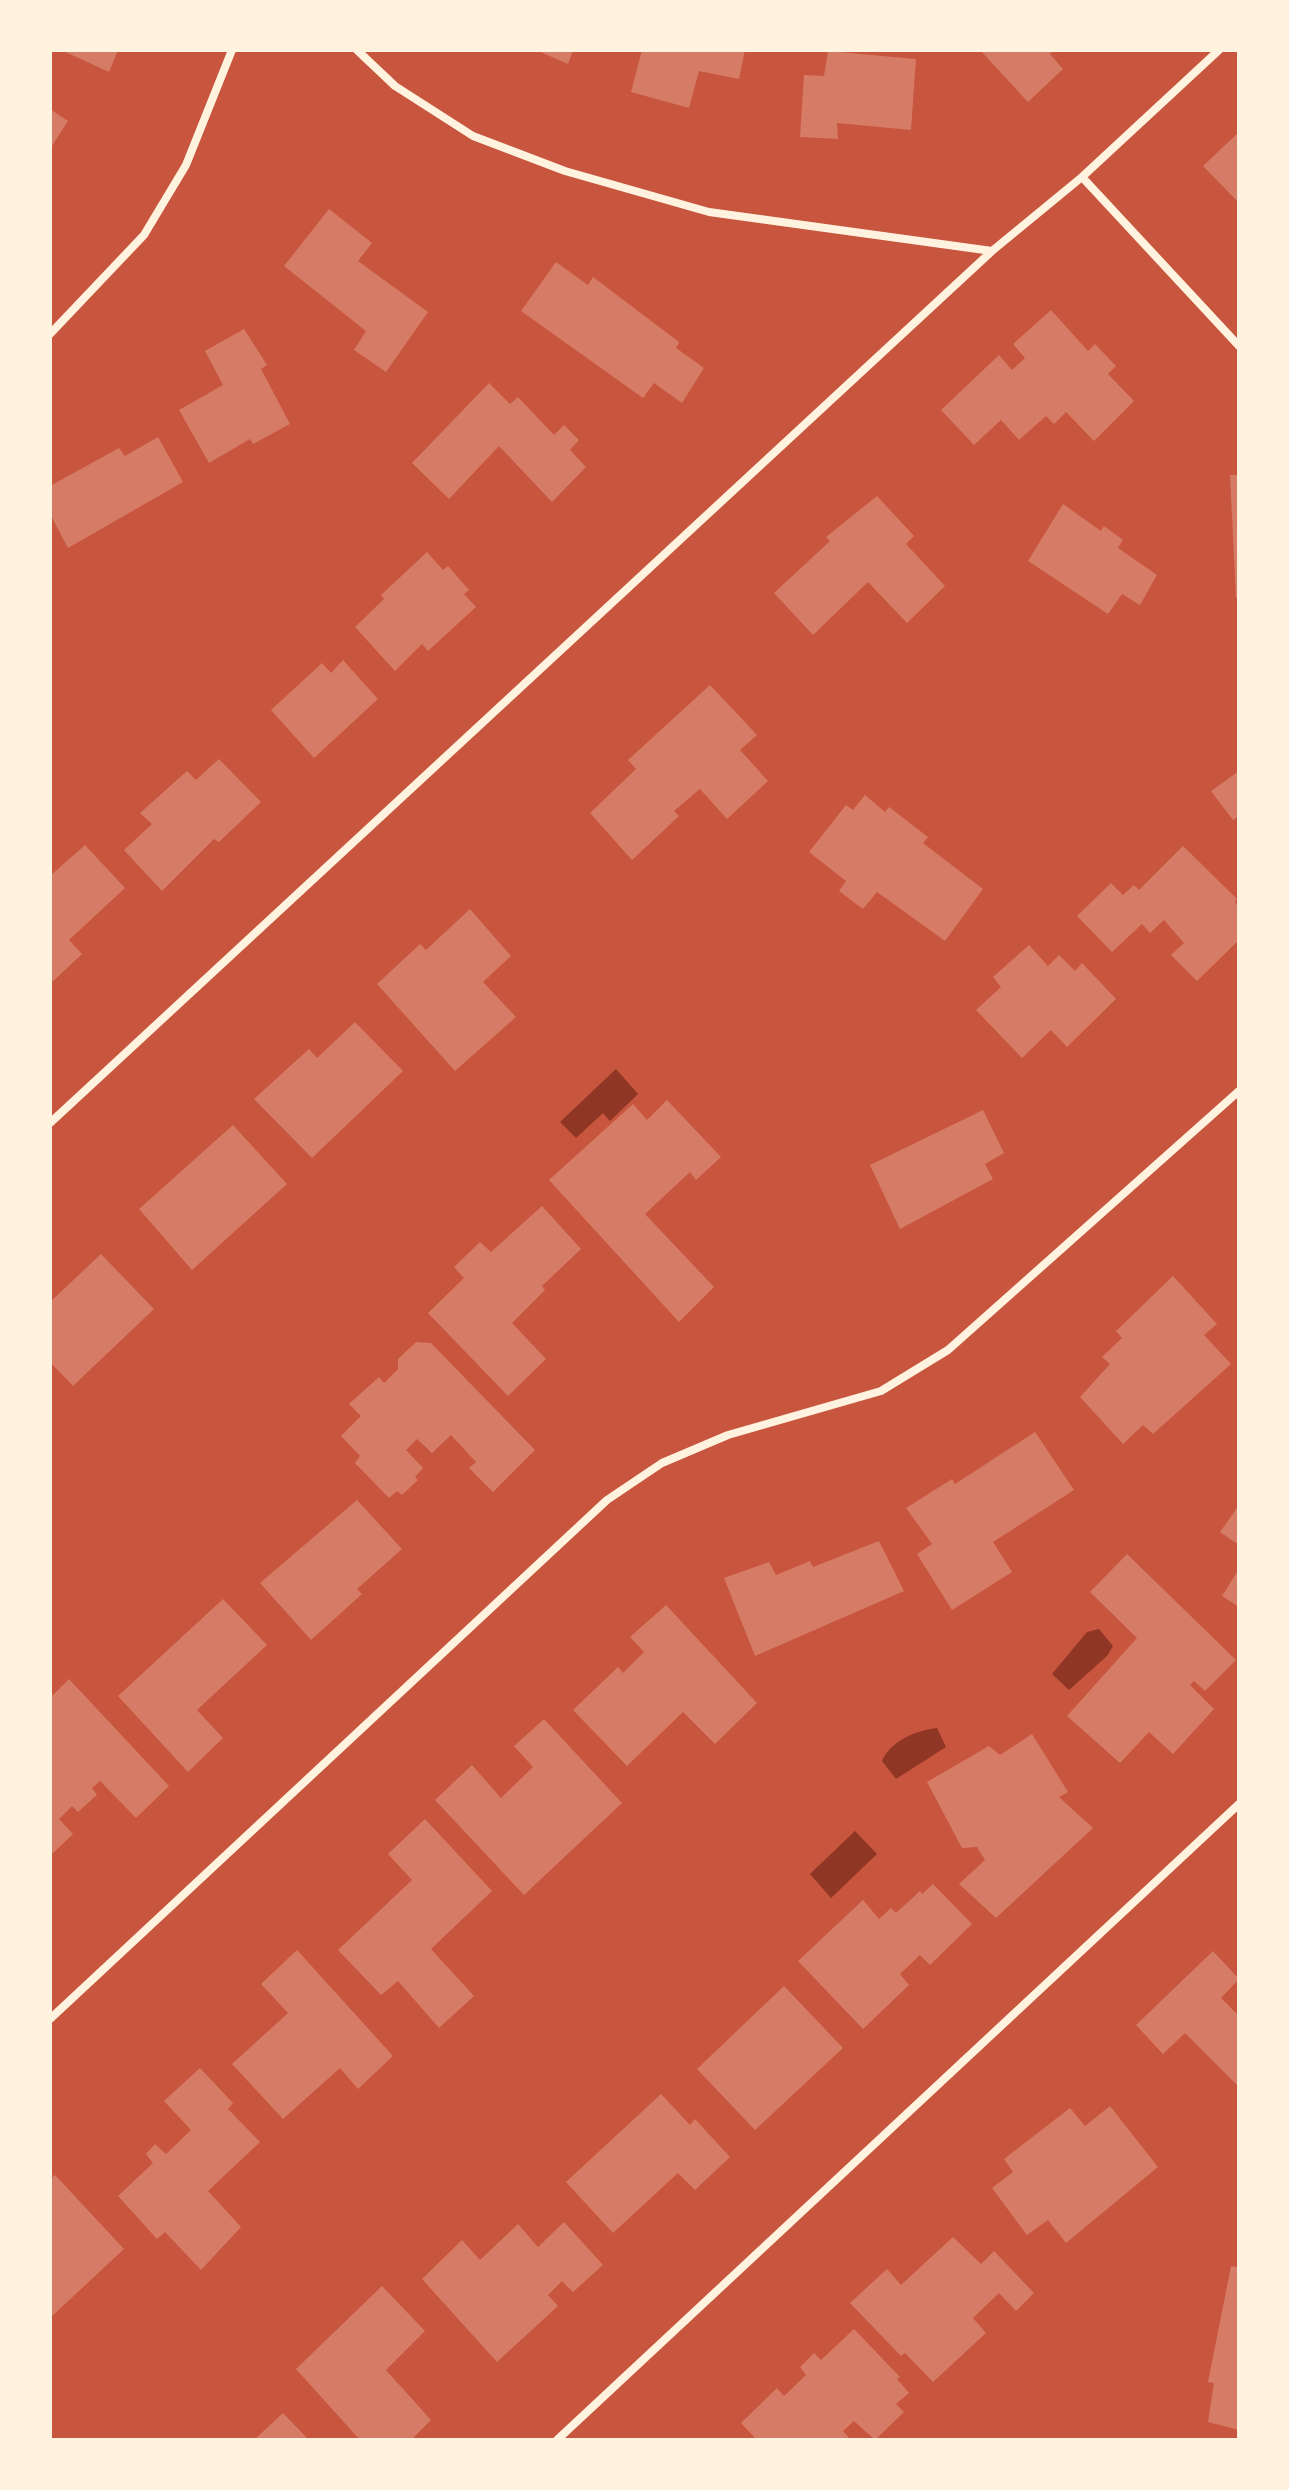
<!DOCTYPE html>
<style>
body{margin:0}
#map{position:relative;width:1289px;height:2490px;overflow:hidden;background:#c8553d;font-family:Montserrat,sans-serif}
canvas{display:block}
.frame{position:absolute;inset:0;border:52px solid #fff3e0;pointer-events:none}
</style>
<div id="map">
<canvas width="1289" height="2490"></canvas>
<div class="frame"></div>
</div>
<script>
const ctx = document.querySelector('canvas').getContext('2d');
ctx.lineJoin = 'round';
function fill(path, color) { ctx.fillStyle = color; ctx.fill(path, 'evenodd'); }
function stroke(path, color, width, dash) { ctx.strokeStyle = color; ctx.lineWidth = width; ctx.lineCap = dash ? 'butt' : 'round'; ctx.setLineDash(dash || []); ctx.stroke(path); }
fill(new Path2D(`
 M616,1069L638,1094L610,1121L603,1113L576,1138L560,1122Z
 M1099,1629L1113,1646L1107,1656L1069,1690L1052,1674L1087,1632Z
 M937,1728L946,1747L896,1779L882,1761C890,1741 917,1730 937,1728Z
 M855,1831L877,1854L831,1898L810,1874Z`), '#8f3625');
fill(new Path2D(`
 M61,50H118L109,72Z
 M536,50H573L568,64Z
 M642,50H745L739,79L699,71L689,108L631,92Z
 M980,50H1054L1050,54L1063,69L1028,102Z
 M828,51L916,59L911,130L837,123L838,139L800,137L804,75L824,76Z
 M50,109L68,121L50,149Z
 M1239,132V203L1203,166Z
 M329,209L372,243L358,261L428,312L386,372L354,350L366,331L284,266Z
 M556,262L588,285L593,277L679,342L676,348L704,368L682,403L654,383L643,398L521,311Z
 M1051,310L1088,351L1095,344L1116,366L1108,374L1134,401L1094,441L1066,412L1054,424L1046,416L1019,440L1001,420L974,445L941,410L999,355L1012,370L1025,358L1013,344Z
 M244,329L267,365L261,369L290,424L253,444L250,439L209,463L179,410L223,385L205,351Z
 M489,383L510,404L518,397L554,435L564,425L579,440L570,450L586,467L552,502L499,446L449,499L412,463Z
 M158,437L183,482L68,548L50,514V486L119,448L125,456Z
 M1230,475H1239V598H1236Z
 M877,496L914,536L906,544L945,586L907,623L868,582L813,635L774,593L830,541L826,537Z
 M1063,504L1101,531L1104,526L1123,540L1118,548L1157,575L1140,605L1122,594L1108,614L1028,561Z
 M427,552L443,570L448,566L469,590L464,594L476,607L428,651L422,644L395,671L355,627L384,599L381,595Z
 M343,660L378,699L314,758L271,710L322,663L331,673Z
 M710,685L757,735L740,750L768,781L727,819L700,789L674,811L679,816L632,860L590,813L636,769L628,760Z
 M219,759L261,802L219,842L214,839L162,891L124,850L152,824L140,813L187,771L196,780Z
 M1239,771V816L1233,820L1211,791Z
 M865,795L885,812L889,807L928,837L923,843L983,889L945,941L877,892L863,909L839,891L846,881L809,852L846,805L853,810Z
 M85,845L125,888L69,940L82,954L50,984V876Z
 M1183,846L1237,899L1235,902L1239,907V940L1197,981L1171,955L1184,943L1164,920L1150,933L1142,924L1112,952L1077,916L1111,883L1123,895L1134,885L1139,890Z
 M470,909L511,956L483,982L516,1017L455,1071L377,984L420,944L426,950Z
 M1029,945L1048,966L1059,955L1075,971L1082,963L1116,999L1067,1047L1051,1030L1022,1058L976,1010L1001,987L993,977Z
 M355,1022L403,1071L312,1158L254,1099L309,1049L317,1058Z
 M667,1100L721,1157L696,1180L690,1172L645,1214L714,1287L679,1322L549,1180L633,1104L647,1120Z
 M983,1110L1004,1153L985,1164L993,1179L900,1229L870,1165Z
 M233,1125L287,1184L192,1270L139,1209Z
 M542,1206L581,1249L542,1286L545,1290L512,1323L546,1359L508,1396L428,1313L464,1278L454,1267L480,1242L491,1252Z
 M101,1254L154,1309L73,1386L50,1362V1302Z
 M1173,1276L1217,1324L1204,1335L1231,1364L1153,1434L1143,1425L1123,1444L1080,1397L1110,1364L1102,1357L1122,1338L1116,1331Z
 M416,1342L431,1343L535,1450L493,1492L469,1468L476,1462L451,1435L432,1453L417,1439L406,1450L423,1468L415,1477L418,1480L402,1495L397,1491L389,1498L355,1463L360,1456L341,1436L361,1416L349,1404L379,1377L384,1383L398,1369V1359Z
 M1035,1432L1074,1490L993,1542L1012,1572L952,1610L917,1554L932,1544L906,1508L952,1479L955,1484Z
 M357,1500L402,1549L357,1589L362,1594L311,1640L260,1583Z
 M1239,1505V1545L1220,1532Z
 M879,1541L904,1591L755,1656L724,1578L769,1562L776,1575L810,1561L813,1567Z
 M1127,1554L1236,1660L1205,1691L1194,1681L1190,1685L1214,1709L1173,1754L1149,1732L1120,1763L1067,1716L1137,1638L1090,1592Z
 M1239,1569V1607L1222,1596Z
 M223,1599L267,1645L197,1710L223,1738L188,1772L118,1696Z
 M666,1605L757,1703L715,1744L683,1712L627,1766L573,1710L618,1667L623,1673L644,1652L630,1637Z
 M69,1679L169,1786L136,1818L100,1781L92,1788L97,1795L78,1812L72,1806L59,1819L73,1834L50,1856V1698Z
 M544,1719L622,1803L524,1895L435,1800L472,1765L501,1798L533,1767L514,1746Z
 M1032,1734L1068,1792L1059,1797L1093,1828L996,1918L959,1884L985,1860L977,1847L962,1848L927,1782L989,1746L1000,1755Z
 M425,1819L492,1891L431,1949L474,1996L439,2028L398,1981L381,1995L338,1950L412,1880L388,1854Z
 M933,1884L972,1924L930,1965L920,1955L900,1974L909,1985L863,2029L798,1961L863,1900L879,1919L891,1908L896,1913L920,1891L922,1894Z
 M297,1950L393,2056L358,2089L340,2068L283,2119L232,2064L288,2013L261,1984Z
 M1213,1951L1239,1979L1221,1998L1239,2016V2087L1185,2033L1163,2054L1136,2025Z
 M784,1986L843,2048L755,2130L697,2069Z
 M200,2068L233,2103L228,2109L260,2142L208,2191L241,2227L201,2270L165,2232L157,2239L118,2196L153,2163L146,2154L155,2144L166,2154L191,2130L164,2101Z
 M661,2094L690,2125L695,2119L730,2157L695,2190L678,2173L613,2233L566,2182Z
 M1110,2106L1158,2167L1066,2243L1048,2220L1027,2235L992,2188L1013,2172L1004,2159L1070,2108L1085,2126Z
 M55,2175L124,2249L50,2318V2179Z
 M564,2222L603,2265L573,2292L562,2281L548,2295L558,2306L497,2362L422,2279L462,2240L480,2260L518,2224L538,2247Z
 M953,2237L981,2264L994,2251L1034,2293L1016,2311L999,2293L973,2318L986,2333L933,2382L905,2353L901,2356L850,2303L887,2269L901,2285Z
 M1231,2266L1239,2267V2430L1208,2422L1214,2383L1208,2382Z
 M382,2286L425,2331L386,2370L431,2420L411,2440H360L296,2369Z
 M854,2329L900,2377L897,2379L909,2393L896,2404L904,2412L875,2440L854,2421L843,2431L851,2440H757L741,2423L777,2388L784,2396L806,2375L800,2367L814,2353L821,2360Z
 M283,2413L309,2440H254Z`), '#d67c66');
stroke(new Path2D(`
 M357,50L395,86L473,136L565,171L709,212L992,251
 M1082,177L1239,346
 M50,334L144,235L186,165L232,50
 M50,1123L992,251L1082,177L1219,50
 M50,2019L607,1500L662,1463L728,1435L881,1391L948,1350L1239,1091
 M557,2440L1239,1804`), '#fff3e0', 8);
</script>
